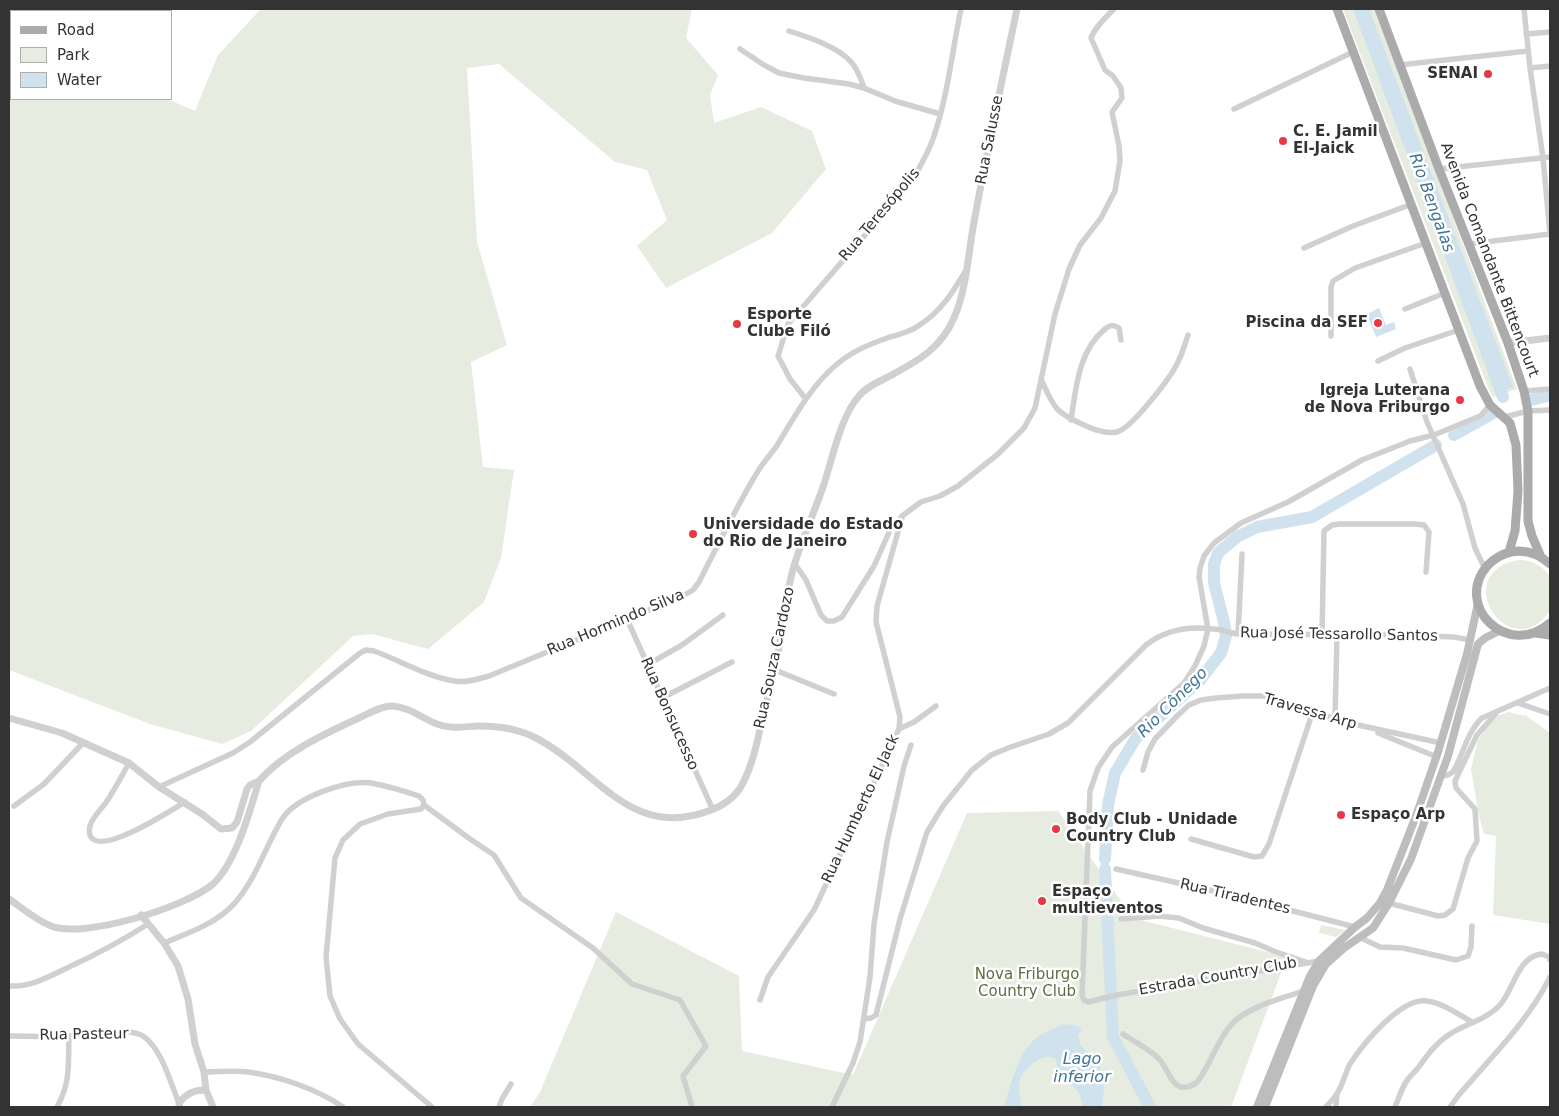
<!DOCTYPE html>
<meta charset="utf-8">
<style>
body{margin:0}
#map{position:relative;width:1559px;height:1116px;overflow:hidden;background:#fff;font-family:"DejaVu Sans",sans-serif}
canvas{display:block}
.frame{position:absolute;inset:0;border:10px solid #333;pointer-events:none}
.legend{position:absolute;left:10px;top:10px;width:162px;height:90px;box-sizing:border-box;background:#fff;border:1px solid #adadad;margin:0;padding:6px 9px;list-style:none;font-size:15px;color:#333}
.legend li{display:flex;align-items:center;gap:10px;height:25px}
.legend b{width:25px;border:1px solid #adadad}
</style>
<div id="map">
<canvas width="1559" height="1116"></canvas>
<div class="frame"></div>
<ul class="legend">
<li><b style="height:6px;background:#ababab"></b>Road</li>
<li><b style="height:14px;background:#e6ecdf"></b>Park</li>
<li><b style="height:14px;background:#cfe2ee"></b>Water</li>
</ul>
</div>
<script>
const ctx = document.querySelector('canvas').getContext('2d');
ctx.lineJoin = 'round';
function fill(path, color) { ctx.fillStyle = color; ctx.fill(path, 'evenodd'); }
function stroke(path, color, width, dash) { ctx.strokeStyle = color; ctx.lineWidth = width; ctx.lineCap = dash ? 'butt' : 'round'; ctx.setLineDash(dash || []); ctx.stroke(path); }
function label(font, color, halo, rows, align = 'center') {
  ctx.font = font + ' "DejaVu Sans",sans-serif'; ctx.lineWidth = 5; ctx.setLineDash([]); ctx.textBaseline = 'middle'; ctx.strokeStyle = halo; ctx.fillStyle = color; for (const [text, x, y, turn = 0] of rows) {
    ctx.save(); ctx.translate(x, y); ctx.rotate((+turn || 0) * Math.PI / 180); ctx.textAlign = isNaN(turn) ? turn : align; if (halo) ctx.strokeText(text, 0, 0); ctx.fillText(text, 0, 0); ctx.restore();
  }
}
fill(new Path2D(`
 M261,9H692L686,38L718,75L710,95L714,123L761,107L812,131L826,169L772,233L666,288L637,246L667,220L647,170L615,162L499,64L467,68L477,242L507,345L471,362L483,467L514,470L501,558L484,602L428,649L372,634L353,636L251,731L222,744L150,724L9,670V63L11,61V99H167L195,111L218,55Z
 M1343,9H1375L1517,389L1493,397L1489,390Z
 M1518,560C1532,560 1542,565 1550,577V611C1511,668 1447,574 1518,560Z
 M1509,712L1525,716L1524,714L1550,733V924L1493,915L1496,836L1484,834L1479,816L1471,769L1478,740L1493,717Z
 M1058,811L1133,918L1287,957L1231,1107H530L540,1092L616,912L739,976L742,1051L853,1075L967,813Z
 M1321,925L1345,930L1336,937L1319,933Z`), '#e6ecdf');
fill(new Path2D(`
 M1353,9H1369L1513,387L1495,392Z
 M1379,308L1386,325L1394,322L1396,329L1376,337L1367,314Z
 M1063,1024L1077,1026L1082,1029L1078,1035L1080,1045C1084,1050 1090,1054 1094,1058C1107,1071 1104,1091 1102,1107H1082C1082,1083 1059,1082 1056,1060C1046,1050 1023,1068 1020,1080C1018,1089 1020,1098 1022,1107H1004C1011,1085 1017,1055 1035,1039C1042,1033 1055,1029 1063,1024Z`), '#cfe2ee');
stroke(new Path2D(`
 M1495,376L1503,397
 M1531,400L1547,396
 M1454,435L1495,412
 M1105,859L1108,805L1115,773L1136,738L1200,680L1221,653L1226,636L1224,622L1214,583V564L1218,553L1237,537L1257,527L1312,517L1436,445
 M1105,869L1113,1037L1150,1107`), '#cfe2ee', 12);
stroke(new Path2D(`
 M1524,9L1530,68L1543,158L1550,234
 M789,31C808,37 839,47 852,63C858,70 861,79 864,88
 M1526,34L1550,32
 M740,49L764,65L779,73L804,78L849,84L864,88L895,101L940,114
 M1399,65L1528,51
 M1530,68L1550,66
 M1234,109L1353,52
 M1439,169L1550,157
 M1469,244L1550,234
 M1304,248L1353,226L1412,204
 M1405,309L1445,293
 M1331,336V287L1333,281L1355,268L1426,243
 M1378,361L1405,348L1459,330
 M1410,369L1427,422L1463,504L1475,548L1485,569
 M1041,379C1054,407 1054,412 1084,425C1094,430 1105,434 1117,432C1132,428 1170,378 1177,364C1182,355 1185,344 1188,335
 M1524,391L1550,389
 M805,398L790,379L778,356L788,324L912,181C920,166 929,152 934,136C948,95 952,51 961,9
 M1505,417L1528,411L1550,410
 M1071,420C1076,389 1078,351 1105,329C1110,325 1113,324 1119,328L1121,340
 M795,564L806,580L821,615L827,621H834L842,617L874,566L891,528L902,516L921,502L940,496L958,486L998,454L1024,428L1035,408L1055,314L1069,269L1080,245L1101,218L1115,191L1120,161L1119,146L1112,112L1122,98L1121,88L1113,76L1105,70L1091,38C1095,27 1106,17 1114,9
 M627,619L713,810
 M1238,634L1242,554
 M1322,634L1324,531L1332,525L1340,524H1415L1424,525L1429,532L1426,572
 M647,665L682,645L723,615
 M775,670L834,694
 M662,698L732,662
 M1518,703L1550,714
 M1335,719L1337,635
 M899,729L914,722L936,706
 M1378,733L1437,757
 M129,763C121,777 114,791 105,804C100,810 92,818 90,826C89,830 89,834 91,837C103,855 170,811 185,802
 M1143,770L1148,752L1155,739L1177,716L1189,705L1201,700L1216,698L1242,696H1267L1344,722L1441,743
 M1442,776L1448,775L1453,772C1463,755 1467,732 1482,718L1550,688
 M159,787L233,753L250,742L360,653L366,650L374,651C399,660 428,677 454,681C466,683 478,679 489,676L683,596L693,590L699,582C718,545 736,507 758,471C763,463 770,455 776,447C794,418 810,387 836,365C852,351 870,344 890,337C901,334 912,331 921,324C941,311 953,292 965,272
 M424,805L470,839L494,855L521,898L593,948L632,984L680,1000L706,1046L683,1076L692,1107
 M14,806L44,784L83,743
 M1191,839L1254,857L1262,856L1269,844L1313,711
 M1116,869L1223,893L1355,927
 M1389,903L1438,916L1445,915L1453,909L1468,858L1477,841L1475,809L1456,788L1455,781L1477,735L1497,712
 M1121,919L1159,916L1179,918L1203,928L1255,943L1276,952L1306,962
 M1361,938L1380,947L1403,948L1456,960L1468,956L1471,947L1472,926
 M164,943C188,933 215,924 233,905C256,880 265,847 282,819C296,797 346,780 371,783C387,786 404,791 419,796L423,800L424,805L421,809L388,814L360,824L343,840L335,858L326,957L330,996L340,1019L358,1044L432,1107
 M1319,961L1117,995L1088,1002L1084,1000L1082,995L1090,791L1098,768L1112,747L1184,683L1195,666L1204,646L1208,629L1199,577L1200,568L1204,556L1214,543L1241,523L1288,502L1362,460L1410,441L1434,435L1480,416L1490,405
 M9,986C31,987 48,977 67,968C95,955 122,941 148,924
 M760,1000L768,977L814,910L899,729L900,717L897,705L876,622L877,606L902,518
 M864,1019L871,1018L876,1015L900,919L927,832L943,806L972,770L991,755L1008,748L1049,734L1068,723L1146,645C1165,630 1190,626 1214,629C1222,629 1230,633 1238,634L1403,635L1454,637L1470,640
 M1123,1034C1136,1043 1150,1049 1160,1060C1167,1068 1171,1084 1181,1087C1187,1088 1195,1085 1198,1081C1211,1063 1217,1041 1231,1025C1246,1007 1281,999 1303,991
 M9,1036C28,1036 47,1037 67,1036C85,1036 126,1026 143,1036C162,1049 170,1082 179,1103L178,1107
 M204,1072C218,1072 234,1070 248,1072C279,1076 317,1089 343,1107
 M57,1107C71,1082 68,1064 69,1036
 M499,1107L502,1099L511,1084
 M832,1107L853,1063L860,1042L870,977L874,924L887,842L904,766L911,745
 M1326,1107C1329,1103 1335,1098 1338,1092C1343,1084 1345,1073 1350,1064C1363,1044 1401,997 1427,1001C1443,1003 1459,1015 1472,1022
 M1336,1107L1337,1093
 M1395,1107C1399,1098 1402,1087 1408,1079C1411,1075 1415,1072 1418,1068C1428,1054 1436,1043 1450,1034C1466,1024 1487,1019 1500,1005C1514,989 1518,956 1542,954L1549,957L1550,960
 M1450,1107L1458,1096C1490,1058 1528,1022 1550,977`), '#d0d0d0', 5.5);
stroke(new Path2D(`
 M1508,343L1550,338
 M9,718L62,733L129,763L159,787L202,814L221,829L232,828L237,822L247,789L250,785L259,781
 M9,899C22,908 36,920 51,926C84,939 186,907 213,884C236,863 250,810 259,781C283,753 326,733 359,718C370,713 381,706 392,706C414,707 429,726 451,727C460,728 470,726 479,726C497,726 518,729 534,737C596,768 630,842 711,810C722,806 732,799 739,790C751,771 757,745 761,724C768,694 777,665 781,635C785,611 787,589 794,566C802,539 814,513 823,487C832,461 840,417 859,396C866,387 878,382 888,377C917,361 940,350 954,318C967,288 968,254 974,222C987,151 1002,80 1017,9
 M141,915L164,943L178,966L188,999L195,1044L204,1072L206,1090L213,1107
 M180,1107L179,1103C187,1093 194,1090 206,1090`), '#d0d0d0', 7);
stroke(new Path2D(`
 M1257,1107L1310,976L1319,961L1355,927L1367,918L1380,903L1387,890L1416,816L1438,752L1467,654L1478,603
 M1265,1107L1313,986L1326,964L1344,948L1373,928L1389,903L1411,859L1448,756L1478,644L1485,638L1499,631`), '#bdbdbd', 8);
stroke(new Path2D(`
 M1337,9L1480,386L1490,405L1510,423L1516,445L1518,491L1515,531L1509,552
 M1379,9L1439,169L1508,343L1524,391L1528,411V521L1532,536L1541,557
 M1550,564C1539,554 1526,549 1511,552C1502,554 1494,559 1488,565C1452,605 1508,660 1550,623
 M1535,633L1550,635`), '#ababab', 9);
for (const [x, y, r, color] of [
 [1488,74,5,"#e63946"],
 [1283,141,5,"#e63946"],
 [1378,323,5,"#e63946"],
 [737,324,5,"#e63946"],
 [1460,400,5,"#e63946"],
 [693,534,5,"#e63946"],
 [1341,815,5,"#e63946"],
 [1056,829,5,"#e63946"],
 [1042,901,5,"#e63946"]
]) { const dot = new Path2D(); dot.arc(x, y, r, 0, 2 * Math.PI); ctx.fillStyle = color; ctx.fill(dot); stroke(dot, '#fff', 2); }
label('bold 15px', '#333', '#fff', [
 ["SENAI",1478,74,"right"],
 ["C. E. Jamil",1293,132],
 ["El-Jaick",1293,149],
 ["Esporte",747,315],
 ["Clube Filó",747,332],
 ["Piscina da SEF",1368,323,"right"],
 ["Igreja Luterana",1450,391,"right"],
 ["de Nova Friburgo",1450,408,"right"],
 ["Universidade do Estado",703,525],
 ["do Rio de Janeiro",703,542],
 ["Espaço Arp",1351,815],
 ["Body Club - Unidade",1066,820],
 ["Country Club",1066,837],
 ["Espaço",1052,892],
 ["multieventos",1052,909]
], 'left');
label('15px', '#333', '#fff', [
 ["Rua Salusse",990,140,-79],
 ["Rua Teresópolis",880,215,-50],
 ["Avenida Comandante Bittencourt",1489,260,69],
 ["Rua Hormindo Silva",616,623,-23],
 ["Rua José Tessarollo Santos",1339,635,1],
 ["Rua Souza Cardozo",775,658,-78],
 ["Travessa Arp",1310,712,16],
 ["Rua Bonsucesso",669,714,66],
 ["Rua Humberto El Jack",861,809,-65],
 ["Rua Tiradentes",1235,897,13],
 ["Estrada Country Club",1218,977,-10],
 ["Rua Pasteur",84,1035,-1]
]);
label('15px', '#56703f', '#fff', [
 ["Nova Friburgo",1027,975],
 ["Country Club",1027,992]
]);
label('italic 16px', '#3f7597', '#fff', [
 ["Rio Bengalas",1431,203,70],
 ["Rio Cônego",1173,703,-45],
 ["Lago",1082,1060],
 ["inferior",1082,1078]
]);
</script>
